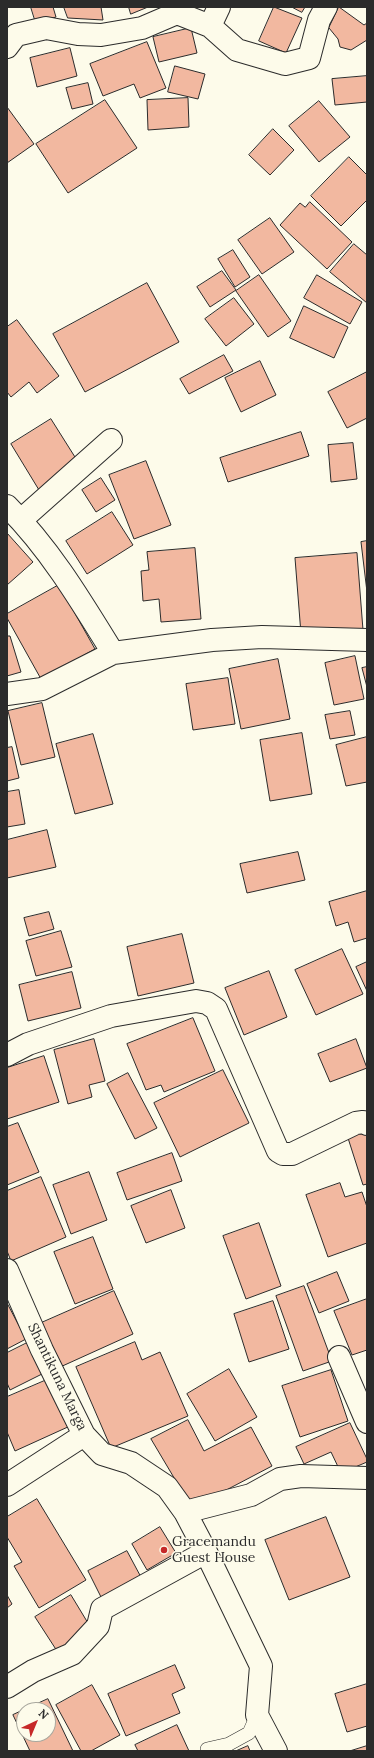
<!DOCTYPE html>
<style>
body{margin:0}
#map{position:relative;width:374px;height:1758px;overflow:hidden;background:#fdfbea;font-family:Lora,serif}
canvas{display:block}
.frame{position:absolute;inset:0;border:8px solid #2b2b2b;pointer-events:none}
.north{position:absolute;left:16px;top:1702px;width:40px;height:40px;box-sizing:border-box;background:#fdfbea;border:1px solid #a9a89e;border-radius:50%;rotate:44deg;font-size:11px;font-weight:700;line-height:16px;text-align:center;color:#2b2b2b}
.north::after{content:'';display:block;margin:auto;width:14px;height:18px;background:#c62828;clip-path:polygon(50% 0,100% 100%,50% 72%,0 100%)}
</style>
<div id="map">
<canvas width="374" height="1758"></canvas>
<div class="frame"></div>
<div class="north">N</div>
</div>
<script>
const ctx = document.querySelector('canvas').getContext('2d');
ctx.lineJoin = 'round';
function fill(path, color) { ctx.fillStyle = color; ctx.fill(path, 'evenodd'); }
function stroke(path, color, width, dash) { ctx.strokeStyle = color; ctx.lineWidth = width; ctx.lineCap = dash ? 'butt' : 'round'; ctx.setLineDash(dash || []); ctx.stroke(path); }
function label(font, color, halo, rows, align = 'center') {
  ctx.font = font + ' Lora,serif'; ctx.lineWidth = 3; ctx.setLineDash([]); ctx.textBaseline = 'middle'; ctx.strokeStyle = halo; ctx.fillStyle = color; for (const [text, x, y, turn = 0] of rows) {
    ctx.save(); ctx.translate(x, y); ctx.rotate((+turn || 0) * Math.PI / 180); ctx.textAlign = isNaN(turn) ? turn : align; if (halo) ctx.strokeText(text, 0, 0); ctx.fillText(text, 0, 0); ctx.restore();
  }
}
const building = new Path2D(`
 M31,7H53L56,17L36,23Z
 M64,7H101L103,20L68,18Z
 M129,7H148L131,14Z
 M274,7L302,18L286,53L259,41Z
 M292,7H305L302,12Z
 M339,7L364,25L367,23V40L351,50L340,47L338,39L329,28Z
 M191,28L197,53L159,62L153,37Z
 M147,42L166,88L140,98L134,84L103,96L90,64Z
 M70,48L77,76L37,87L30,58Z
 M175,66L205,74L198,99L168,92Z
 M367,76V102L335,105L332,79Z
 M88,83L93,104L72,109L66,88Z
 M188,98L189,127L148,130L147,100Z
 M105,100L137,148L68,193L36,144Z
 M319,101L350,137L319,162L289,126Z
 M7,107L34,144L7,163Z
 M273,129L294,150L270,175L249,155Z
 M349,157L367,175V200L341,226L311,196Z
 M310,202L352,242L327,269L280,225L300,203L305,207Z
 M270,218L294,252L262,274L238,240Z
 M354,244L367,255V303L330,272Z
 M233,250L250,277L235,287L218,259Z
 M222,271L236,290L210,307L197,287Z
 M259,275L291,321L268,337L236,291Z
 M317,275L362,302L350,324L304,298Z
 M147,283L179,342L85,392L53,334Z
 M234,298L254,324L226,346L205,319Z
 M304,306L348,327L334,358L290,338Z
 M17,320L59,376L37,393L29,382L11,397L7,392V327Z
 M224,355L233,371L189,394L180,379Z
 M260,361L276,395L241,412L225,378Z
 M367,372V418L347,428L328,392Z
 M51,419L80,465L39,490L11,444Z
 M301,432L309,456L228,482L220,458Z
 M353,443L357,479L331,482L328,445Z
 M146,461L171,525L134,539L109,475Z
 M101,478L115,500L96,512L82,490Z
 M112,512L133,545L87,574L66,541Z
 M7,533L33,562L7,585Z
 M367,541V592L361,542Z
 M195,548L201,619L161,622L159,599L143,601L141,571L149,570L147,552Z
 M357,553L363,630L301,634L295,558Z
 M59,585L95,649L41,679L7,618V614Z
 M7,636H10L21,672L7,676Z
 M355,656L364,699L334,705L325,663Z
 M278,659L290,719L241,729L229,669Z
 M367,667V687L362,668Z
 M228,678L235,724L193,730L186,684Z
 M42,703L55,757L21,765L8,711Z
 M350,711L355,735L330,739L325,715Z
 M302,733L312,794L270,801L260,740Z
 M93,734L113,804L75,814L56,744Z
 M367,737V782L346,786L336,745Z
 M12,747L19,778L7,781V748Z
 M19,790L25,824L7,827V792Z
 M47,830L56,867L7,878V840Z
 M298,852L305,880L247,893L240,864Z
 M367,891V938L354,942L348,922L336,926L329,902Z
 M49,912L54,929L29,936L24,918Z
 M61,931L72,967L36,976L26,941Z
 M182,934L194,983L138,996L127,947Z
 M342,949L363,994L316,1015L295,970Z
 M367,962V991L356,967Z
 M269,971L287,1017L244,1035L225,988Z
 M72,972L81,1008L28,1021L19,985Z
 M193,1018L215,1071L164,1092L161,1085L146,1090L127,1044Z
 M94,1039L105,1081L89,1085L92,1097L68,1104L54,1050Z
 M356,1039L367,1068L330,1082L318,1054Z
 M44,1056L59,1102L7,1119V1068Z
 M223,1070L249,1123L180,1157L154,1103Z
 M128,1073L157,1128L135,1139L107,1084Z
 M18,1123L39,1172L7,1185V1127Z
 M367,1131V1184L363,1185L348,1138Z
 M172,1153L182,1181L127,1200L117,1173Z
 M89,1172L107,1220L71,1234L53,1185Z
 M41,1177L66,1237L11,1261L7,1251V1191Z
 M340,1183L345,1197L362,1192L367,1207V1243L328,1257L306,1195Z
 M171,1190L185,1228L146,1243L131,1206Z
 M259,1223L281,1286L246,1299L223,1236Z
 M93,1237L113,1289L75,1304L54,1252Z
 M337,1272L349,1301L319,1313L307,1284Z
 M304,1286L332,1361L303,1371L276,1296Z
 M114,1291L133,1334L58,1368L39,1324Z
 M367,1299V1350L352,1355L334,1311Z
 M273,1301L289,1349L249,1362L234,1314Z
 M7,1303L26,1339L7,1349Z
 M135,1342L142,1360L160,1352L188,1416L111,1448L76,1367Z
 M27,1343L42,1374L10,1390L7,1383V1353Z
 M229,1369L257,1417L215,1441L187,1394Z
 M331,1370L348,1421L300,1437L282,1386Z
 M49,1379L70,1426L15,1451L7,1432V1397Z
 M188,1420L204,1451L251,1427L272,1466L192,1508L151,1439Z
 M350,1423L367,1459V1462L341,1473L331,1452L304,1464L296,1447Z
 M37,1499L86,1580L39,1608L14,1566L22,1562L7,1537V1517Z
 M326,1517L350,1577L289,1600L265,1540Z
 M160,1527L176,1553L147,1570L132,1544Z
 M127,1551L142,1579L102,1599L88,1571Z
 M7,1595L12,1604L7,1608Z
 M71,1595L91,1628L57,1651L35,1617Z
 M175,1665L185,1688L172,1694L180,1713L126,1736L108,1694Z
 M367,1684V1726L347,1732L335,1694Z
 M92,1685L120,1735L91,1751H81L56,1705Z
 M48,1699L73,1751H30L13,1715ZM24,1710H48V1734H24Z
 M177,1725L189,1751H138L135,1745Z
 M248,1746L250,1751H236Z
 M367,1746V1751H350Z`);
fill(building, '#f2b8a0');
stroke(building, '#2b2b2b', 1);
const service = new Path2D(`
 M207,1749L229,1744L249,1733L257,1715`);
const minor = new Path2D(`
 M210,26L219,7
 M7,47L16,35L46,28L78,34L101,35L142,28L177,13L210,26L237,50L285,64L309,58L319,20L326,7
 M7,506C50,549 81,601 113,653
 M21,520L111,440
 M7,694L42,689L113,653L212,640L262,637L367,640
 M7,1055L28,1044L111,1016L196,1001L207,1003L216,1009L278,1151L283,1154H292L356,1123L363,1122L367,1124
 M7,1270L42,1350L84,1435L102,1454L131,1463L167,1487L185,1512L206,1552L261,1666L257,1715L276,1751
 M339,1357L367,1422
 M7,1485L84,1435
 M185,1512L251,1495L280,1479L301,1476L367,1478
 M7,1687L33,1671L72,1654L98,1626L102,1609L206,1552`);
stroke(service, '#2b2b2b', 14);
stroke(minor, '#2b2b2b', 24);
stroke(service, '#fdfbea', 13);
stroke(minor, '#fdfbea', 22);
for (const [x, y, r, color] of [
 [164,1550,4,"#c62828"]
]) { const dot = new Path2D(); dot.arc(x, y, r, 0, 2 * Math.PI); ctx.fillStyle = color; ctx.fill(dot); stroke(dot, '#fdfbea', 1.5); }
label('14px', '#2b2b2b', '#fdfbea', [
 ["Shantikuna Marga",57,1377,64]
]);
label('14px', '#2b2b2b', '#fdfbea', [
 ["Gracemandu",172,1542],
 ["Guest House",172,1558]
], 'left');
</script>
